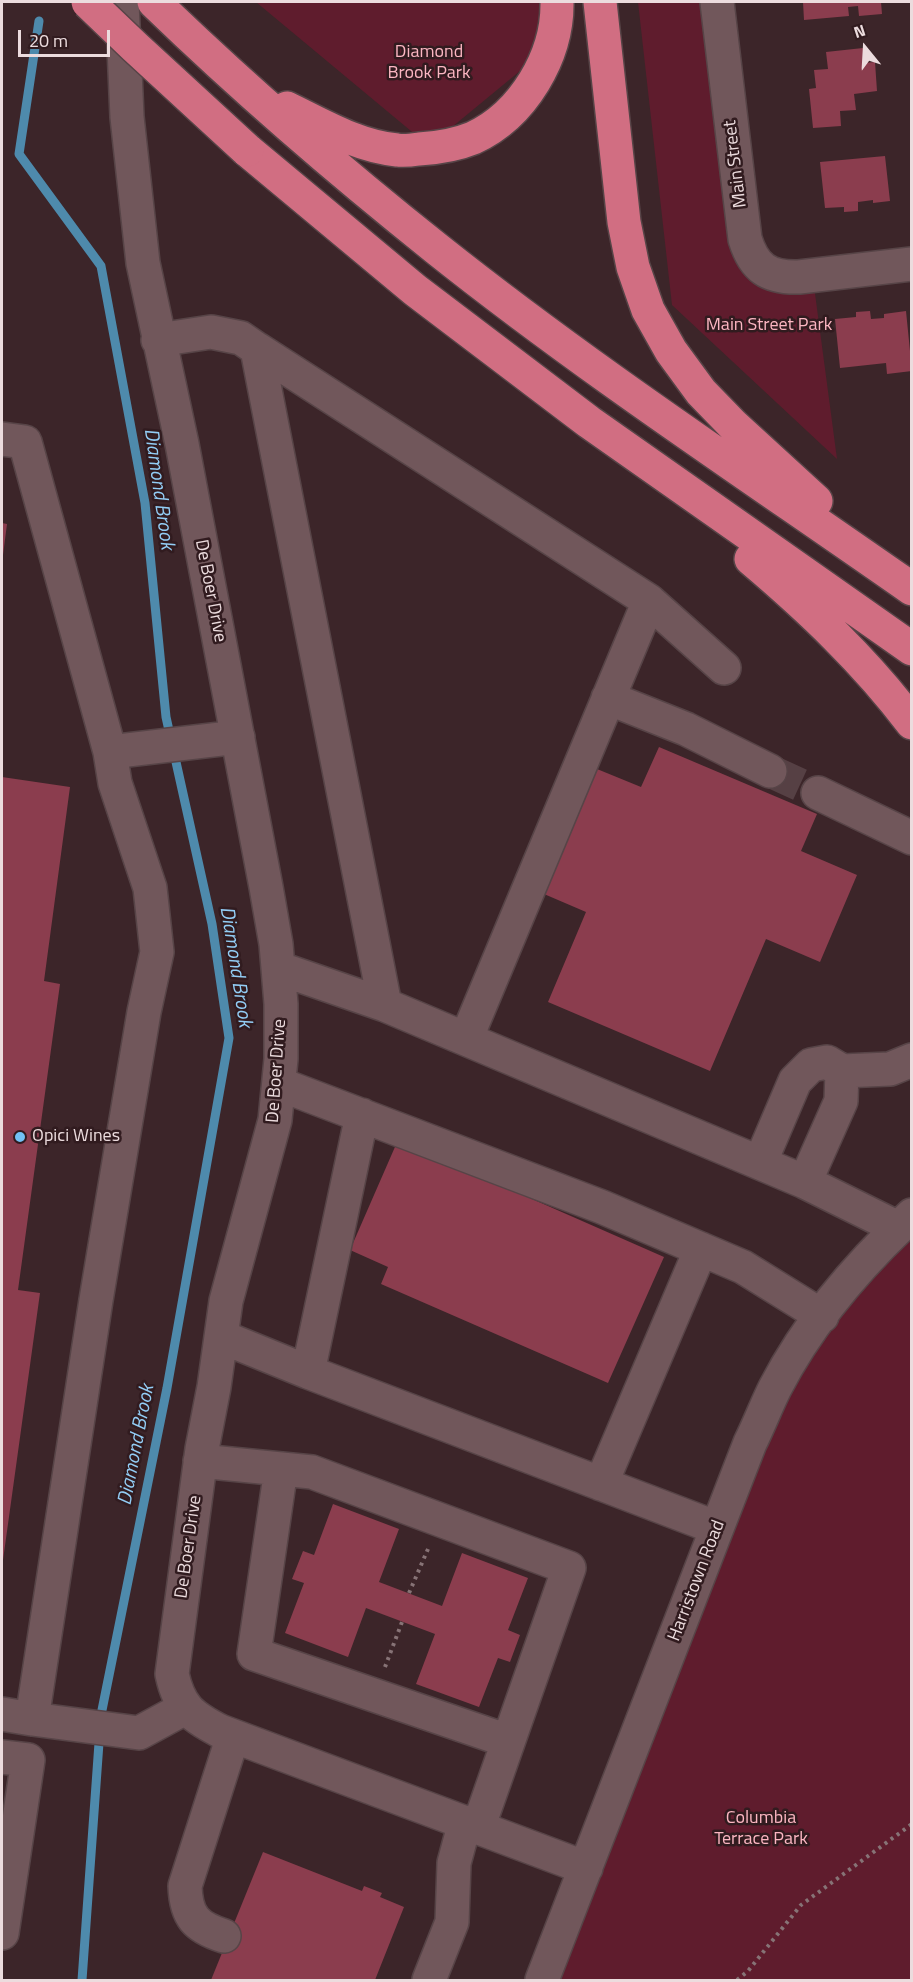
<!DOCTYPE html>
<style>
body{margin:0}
#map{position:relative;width:913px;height:1982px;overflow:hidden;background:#3c2529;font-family:"Titillium Web",sans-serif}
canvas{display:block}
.frame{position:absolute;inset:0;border:3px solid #ecdcde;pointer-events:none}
.north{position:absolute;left:835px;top:18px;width:60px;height:60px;-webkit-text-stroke:4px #311b1f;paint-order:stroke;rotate:342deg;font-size:16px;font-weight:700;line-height:24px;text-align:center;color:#ecdcde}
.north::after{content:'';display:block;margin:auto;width:21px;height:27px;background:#ecdcde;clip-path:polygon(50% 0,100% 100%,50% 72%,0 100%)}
.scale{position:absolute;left:18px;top:30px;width:92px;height:27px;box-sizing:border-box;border:3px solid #ecdcde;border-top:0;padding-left:8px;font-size:18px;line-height:21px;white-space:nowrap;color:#ecdcde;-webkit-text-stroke:4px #311b1f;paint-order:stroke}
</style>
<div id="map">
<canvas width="913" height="1982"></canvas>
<div class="frame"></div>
<div class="north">N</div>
<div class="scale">20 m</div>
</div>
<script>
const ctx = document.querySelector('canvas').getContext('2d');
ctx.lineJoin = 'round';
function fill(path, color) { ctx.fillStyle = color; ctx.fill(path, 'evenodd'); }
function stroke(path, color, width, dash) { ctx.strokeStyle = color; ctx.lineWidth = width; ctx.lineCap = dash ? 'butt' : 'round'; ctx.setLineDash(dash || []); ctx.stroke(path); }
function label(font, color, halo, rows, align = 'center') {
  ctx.font = font + ' "Titillium Web",sans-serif'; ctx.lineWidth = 5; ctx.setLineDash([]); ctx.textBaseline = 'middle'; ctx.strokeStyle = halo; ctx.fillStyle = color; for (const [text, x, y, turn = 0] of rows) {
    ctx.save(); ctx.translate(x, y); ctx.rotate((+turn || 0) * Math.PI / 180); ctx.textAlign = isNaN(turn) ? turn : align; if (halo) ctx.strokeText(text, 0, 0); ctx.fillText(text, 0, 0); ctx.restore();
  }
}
fill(new Path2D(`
 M256,2H551L560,38L429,146Z
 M638,2H717L745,239L814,286L837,459L672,305Z
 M911,1215V1980H542L750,1443Z`), '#5f1c2d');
stroke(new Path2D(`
 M39,21L19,154L101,266L145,503L166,717L212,924L229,1038L167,1388L101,1715L82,1980`), '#4e8aac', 9);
fill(new Path2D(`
 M803,2H881L882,14L859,16L858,6L848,7L849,16L804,20Z
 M863,48L864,63L875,62L877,91L854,94L856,110L840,111L841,126L813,128L809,89L816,88L814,70L828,69L826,52Z
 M885,156L890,201L873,203V200L858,202V211L844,212V207L825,208L820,162Z
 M870,311L871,319L884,318V314L906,311L912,371L887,374L886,363L840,368L835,319L856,317V312Z
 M2,523L7,524L3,555L2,554Z
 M659,747L817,814L801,851L857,875L820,962L766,939L710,1071L548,1002L586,912L544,894L597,769L641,787Z
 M2,777L70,787L44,981L60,984L18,1290L40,1293L3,1560Z
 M398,1140L664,1257L608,1383L381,1284L388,1267L350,1250Z
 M333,1504L399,1529L379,1582L442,1606L462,1553L528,1578L508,1630L520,1635L510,1662L498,1658L479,1707L416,1684L435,1634L366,1608L348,1657L285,1633L304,1583L292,1579L303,1551L314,1555Z
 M263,1852L362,1891L364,1886L382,1893L380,1897L404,1907L375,1980H211Z`), '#8b3d4e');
stroke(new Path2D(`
 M770,771L818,793`), '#564044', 33, [33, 16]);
const minor = new Path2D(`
 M122,2L127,117L143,263L182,444L266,887L276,944L281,1004V1059L275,1120L226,1301L214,1387L202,1449L172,1674C179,1707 191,1716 220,1731L586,1868
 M717,2L745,239C754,268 768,278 799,277L912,264
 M158,340L211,332L241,338L257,349L385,1005L805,1182L898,1228
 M257,349L649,601L466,1039
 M2,439L25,442L110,752L115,783L150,888L157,952L144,1012L96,1300L32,1719L2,1714
 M649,601L724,668
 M608,698L686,729L770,771
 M110,752L238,737
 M818,793L912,838
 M278,968L385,1005
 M279,1084L602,1207L743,1267L822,1316
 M760,1163L795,1081L811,1065L827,1062L842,1071L890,1069L912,1060
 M805,1182L841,1101L842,1071
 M222,1337L308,1372L717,1528
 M308,1372L362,1115
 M200,1461L312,1472L569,1568L478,1828
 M281,1469L254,1654L508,1741
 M601,1484L701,1249
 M32,1719L139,1733L185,1708
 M2,1757L28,1760L2,1933
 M224,1936C196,1927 186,1917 185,1886L233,1736
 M429,1980L452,1922L454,1863L465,1822
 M542,1980L750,1443C759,1425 766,1406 775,1388C808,1324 859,1264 912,1215`);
const highway = new Path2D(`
 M154,2C244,89 339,171 437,249C589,370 752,477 912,589
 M600,2L624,222L633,267L648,310L671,351L701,392L733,425L816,501
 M287,108C322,125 357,146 397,150C404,151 412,150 419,149C437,148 456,145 473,138C523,115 558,56 557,2
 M247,150L415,290L589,422L912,649
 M751,559C810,609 865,661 912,723`);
stroke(minor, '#574447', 36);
stroke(highway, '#574447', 36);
stroke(new Path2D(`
 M409,1593L428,1549
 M385,1667L402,1622
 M737,1980L748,1971L801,1905L912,1824`), '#877376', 4, [3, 4.5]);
stroke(minor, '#71575b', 33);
stroke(highway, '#d16e82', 33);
const highwayBridge = new Path2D(`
 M88,2L135,47L247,150`);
stroke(highwayBridge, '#574447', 36, []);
stroke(highwayBridge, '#d16e82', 33);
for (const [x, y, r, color] of [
 [20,1137,6,"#72c1f5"]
]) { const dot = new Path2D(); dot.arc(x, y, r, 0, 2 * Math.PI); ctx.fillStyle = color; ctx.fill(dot); stroke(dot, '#311b1f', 2); }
label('18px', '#fcb6c2', '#311b1f', [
 ["Diamond",429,53],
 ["Brook Park",429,74],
 ["Main Street Park",769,326],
 ["Columbia",761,1819],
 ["Terrace Park",761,1840]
]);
label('18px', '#ecdcde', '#311b1f', [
 ["Main Street",736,164,-97],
 ["De Boer Drive",210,591,79],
 ["De Boer Drive",277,1071,-86],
 ["De Boer Drive",189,1547,-82],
 ["Harristown Road",697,1581,-69]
]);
label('18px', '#ecdcde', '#311b1f', [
 ["Opici Wines",32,1137]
], 'left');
label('italic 20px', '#93cdf5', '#311b1f', [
 ["Diamond Brook",158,489,82],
 ["Diamond Brook",235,967,81],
 ["Diamond Brook",137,1445,-79]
]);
</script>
